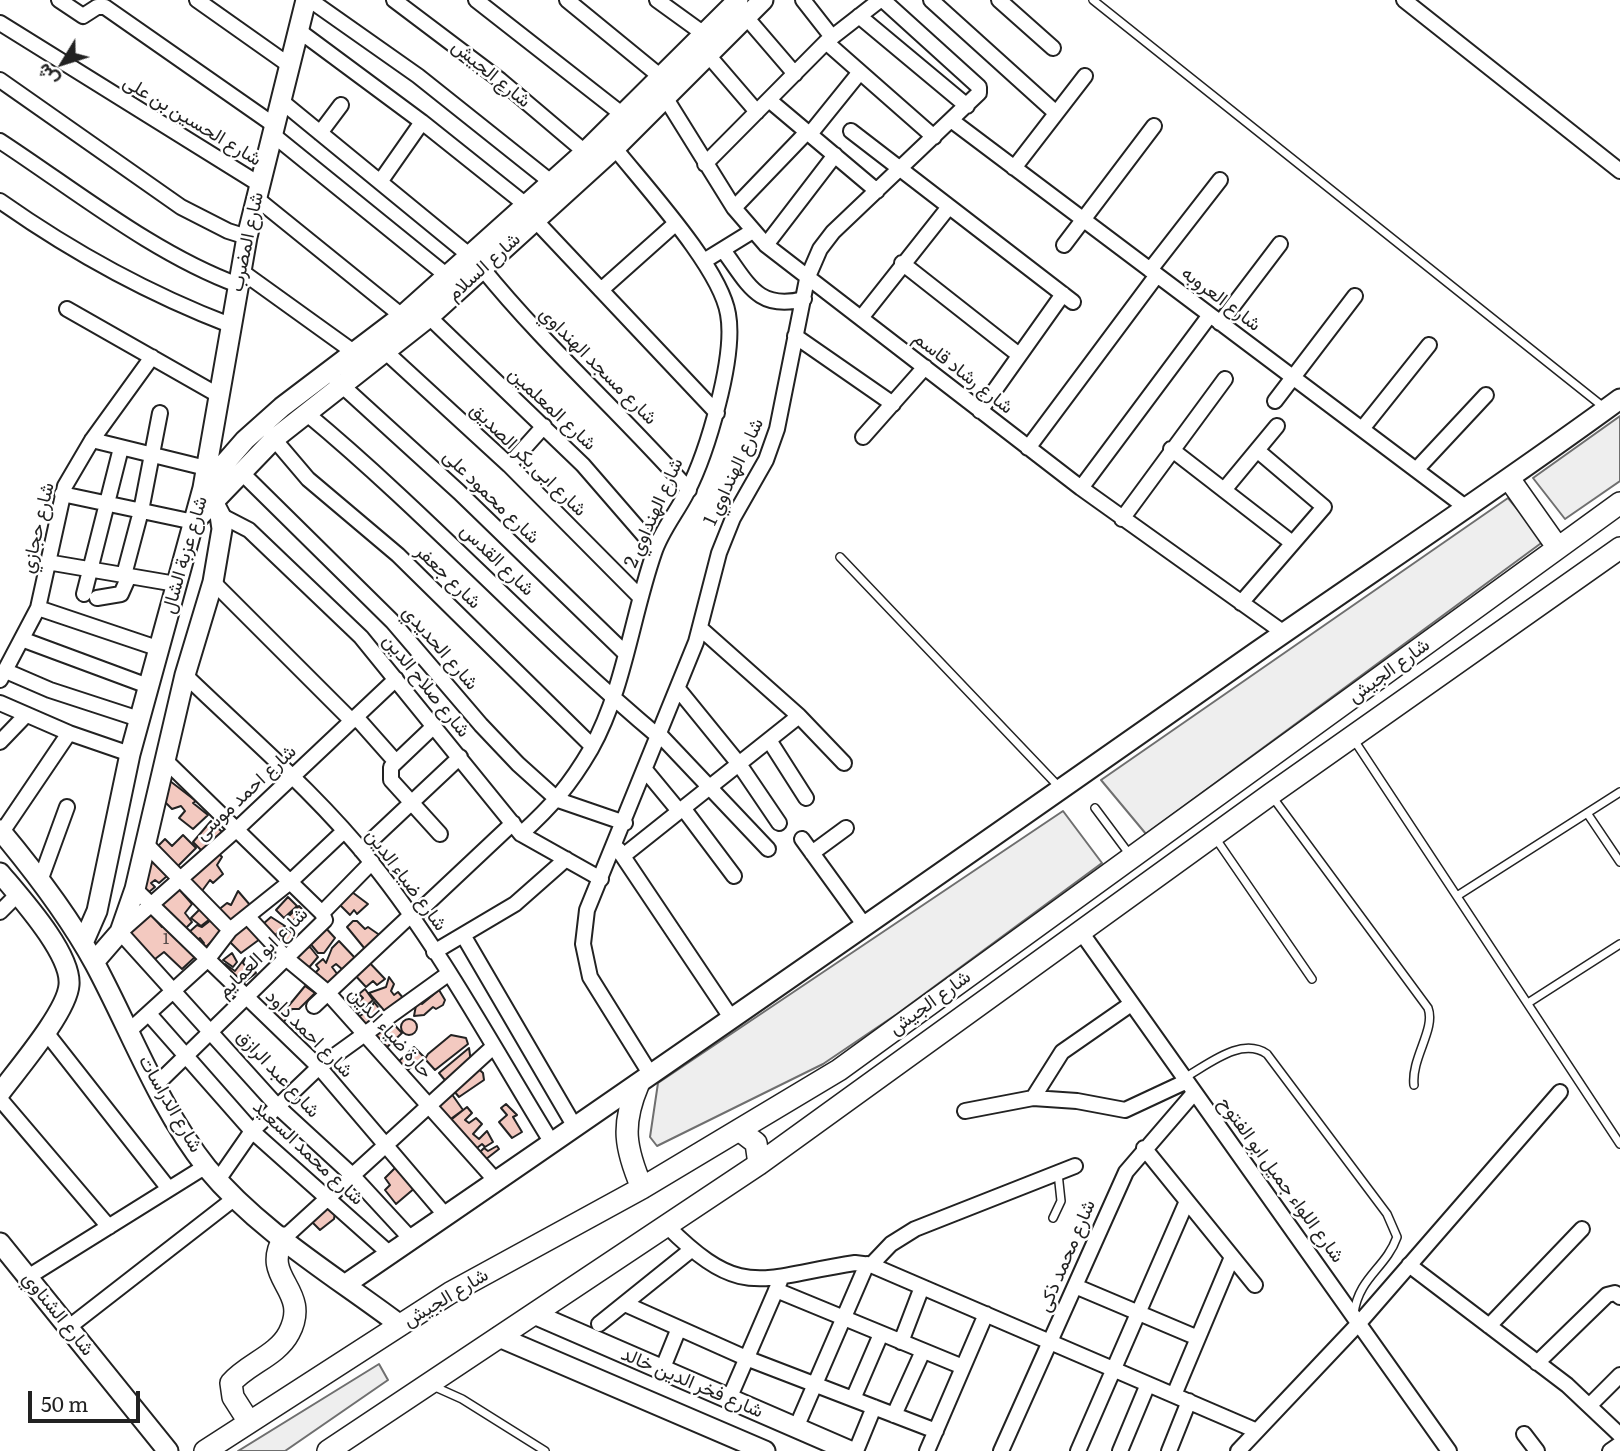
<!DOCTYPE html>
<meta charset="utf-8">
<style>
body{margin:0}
#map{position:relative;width:1620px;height:1451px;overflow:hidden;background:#fff;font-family:Literata,Vazirmatn,serif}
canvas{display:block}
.north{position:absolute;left:28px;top:28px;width:70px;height:70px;-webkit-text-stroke:5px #fff;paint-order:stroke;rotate:232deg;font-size:19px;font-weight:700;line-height:28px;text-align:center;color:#222}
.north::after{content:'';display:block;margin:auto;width:24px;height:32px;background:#222;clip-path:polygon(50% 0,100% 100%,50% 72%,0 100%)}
.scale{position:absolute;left:28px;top:1391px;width:112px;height:32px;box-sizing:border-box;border:4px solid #222;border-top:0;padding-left:9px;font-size:21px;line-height:24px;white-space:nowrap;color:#222;-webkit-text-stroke:5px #fff;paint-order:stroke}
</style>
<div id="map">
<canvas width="1620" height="1451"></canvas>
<div class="north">ش</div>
<div class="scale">50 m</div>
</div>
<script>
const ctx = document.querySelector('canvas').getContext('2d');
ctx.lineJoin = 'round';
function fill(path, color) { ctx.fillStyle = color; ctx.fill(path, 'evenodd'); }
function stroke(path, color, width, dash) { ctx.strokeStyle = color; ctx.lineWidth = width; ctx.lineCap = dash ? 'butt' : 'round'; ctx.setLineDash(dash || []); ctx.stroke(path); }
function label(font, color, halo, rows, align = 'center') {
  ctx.font = font + ' Literata,Vazirmatn,serif'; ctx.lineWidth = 5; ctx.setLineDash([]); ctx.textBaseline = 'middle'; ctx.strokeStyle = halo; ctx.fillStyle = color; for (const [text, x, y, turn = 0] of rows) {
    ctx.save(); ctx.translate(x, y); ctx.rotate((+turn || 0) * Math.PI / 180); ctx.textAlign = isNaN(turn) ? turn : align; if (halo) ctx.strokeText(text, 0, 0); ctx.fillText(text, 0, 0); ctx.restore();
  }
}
const green = new Path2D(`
 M1620,416V481L1565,519L1533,478Z
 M1508,498L1544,541L1146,834L1101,780Z
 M1063,811L1102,863L897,1014L823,1064L657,1146L650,1137L658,1083Z
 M379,1364L388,1380L285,1451H238Z`);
fill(green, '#eee');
stroke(green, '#6f6f6f', 2);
const building = new Path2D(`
 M170,781L196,801L193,803L208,815L193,829L179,818L185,811L181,806L172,809L164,801Z
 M211,821L222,832L212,842L207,837L203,841L210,846L203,852L193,842Z
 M183,835L196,848L174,870L155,849L165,839L172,846Z
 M216,851L222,857L217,865L223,874L213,883L210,880L199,895L185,880Z
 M145,855L167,876L159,883L155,880L151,883L155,887L144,896Z
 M178,888L192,904L185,913L192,922L183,931L157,907Z
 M348,889L368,904L357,914L354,910L350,915L337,902Z
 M238,891L250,905L231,925L217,911L227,903L231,905Z
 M288,897L297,906L284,918L276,910Z
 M152,906V916L162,927L169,921L195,957L182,969L164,952L150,963L128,939L127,924L143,907Z
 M299,906L303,910L290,924L286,919Z
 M200,909L210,919L201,926L191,918Z
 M271,917L285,926L271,939L263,924Z
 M211,920L222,931L202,951L200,948L204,943L200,938L195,942L187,934L197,925L202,927Z
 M353,921H357L365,929L368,927L381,936L365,949L347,927Z
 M246,923L260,939L241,953L229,941Z
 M323,925L335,938L324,953H318L309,942Z
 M286,929L300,938L283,953L274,941Z
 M339,941L356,959L343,970L336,964L332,967L338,975L326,986L314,974L319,969L316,965L323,959L326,963L332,948Z
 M310,947L318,957L306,971L294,960L304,948Z
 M232,953L237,962L233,967L223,960Z
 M245,958L243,963L246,967L251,964L256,973L238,987L222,966L225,964L235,971Z
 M367,960L385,979L377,985L373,981L366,987L353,973Z
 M389,977L394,984L391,991L394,995L398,992L404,999L388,1015L369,993L386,987Z
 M305,986L315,993L299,1009H292L282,1025L272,1016L276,1005L280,1003L286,1009Z
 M365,989L373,1000L354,1017L352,1015L358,1009L357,1007L349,1014L345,1008L355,998L358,1002L363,998L359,994Z
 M439,990L445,1000L443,1005L436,1009L433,1007L424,1015L414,1016L417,1000L422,1004Z
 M374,1002L381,1011L362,1027L355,1019L371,1009Z
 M388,1018L402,1033L384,1050L371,1037Z
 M401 1027a8 8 0 1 1 16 0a8 8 0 1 1-16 0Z
 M451,1035L466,1038L468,1044L435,1070L425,1059L428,1054Z
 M414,1047L424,1057L404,1073L396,1064Z
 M469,1048L471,1062L483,1073L484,1080L459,1097L439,1073Z
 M451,1093L463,1110L448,1121L435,1107Z
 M506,1104L517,1115L513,1117L522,1132L512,1138L499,1122L507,1115L501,1108Z
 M467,1107L472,1113L465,1120L469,1123L476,1118L482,1124L473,1134L479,1139L487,1131L493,1142L485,1147L482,1144L472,1152L447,1123Z
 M497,1146L499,1149L481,1163L476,1156L484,1148L488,1151Z
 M397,1166L416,1187L396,1204L385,1190L390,1185L385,1178Z
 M330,1206L335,1213L334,1219L320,1230L310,1220Z`);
fill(building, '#f3c9c0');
stroke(building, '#222', 2);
const lane = new Path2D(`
 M1093,0L1606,409
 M840,557L1061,789
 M1354,740L1620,1144
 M1271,795L1428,1008C1436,1029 1411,1058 1414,1085
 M1095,808L1130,855
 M1587,813L1620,862
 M1214,836L1312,979
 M1457,896L1620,792
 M1528,1003L1620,944
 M1184,1078C1208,1065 1241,1036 1267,1054L1387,1214L1397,1237C1386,1268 1359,1277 1354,1313
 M1053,1218L1061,1201L1058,1173
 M433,1386L462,1399L545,1451`);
const street = new Path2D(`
 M59,0L83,16L97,7H105L274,125
 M197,0L289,65
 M310,0L418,76L551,182
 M394,0L500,80L585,152
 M476,0L623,115
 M567,0L661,77
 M657,0L704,34
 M803,0L832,37
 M931,0L1056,113
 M999,0L1053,48
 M1404,0L1620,171
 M859,16L967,106
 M746,17L795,74
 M0,23L259,184
 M298,30L422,122L526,205
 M826,42L934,137
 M708,55L757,112
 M0,80L181,207L228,231L247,237
 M665,97L734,208L766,245L1081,488L1284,633
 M280,100L469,255
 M769,100L877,191
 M951,120L1468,509
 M851,131L1073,302
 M320,133L341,105
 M272,134L446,275
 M810,134L860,72
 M0,141C75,190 154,254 238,285
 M705,164L826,42L880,0
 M1014,168L1085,76
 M380,182L422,122
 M256,198L402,316
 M0,201C71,251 149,294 230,325
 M734,208L807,132
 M535,220L717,413
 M766,245L835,155
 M1064,245L1154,126
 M723,250C748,283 757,311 804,299
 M704,261L751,232
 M902,263L1019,355
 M482,268C546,347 622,414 689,490
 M1150,270L1220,180
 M241,271L355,353
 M601,290L675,224
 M67,309L218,395
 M424,312L583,465L655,548
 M861,318L948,208
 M1220,323L1280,244
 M795,336L893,404
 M387,353L509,465L640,597
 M336,380L459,492L625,653
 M1275,401L1355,296
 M980,411L1063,294
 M306,413C429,515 537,635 659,737
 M1362,429L1429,345
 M863,437L925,367
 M274,439L308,479L398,555L592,746
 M92,440L206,468
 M1028,448L1157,275
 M1171,449L1291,542
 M509,465L544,426
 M1416,470L1486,395
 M241,472L392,621L481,725L518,764L558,800L625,823
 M1081,488L1210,315
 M1224,490L1277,426
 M62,494L194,522
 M220,515L249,530L361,637L521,834L601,879
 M1122,519L1225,379
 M47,562L176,584
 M124,575L141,511L160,413
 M213,582L352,721
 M84,594L121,448
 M97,598L121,594L129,576
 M1241,603L1324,507L1258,451
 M38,608L157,648
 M700,628L799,716L844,763
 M24,640L148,686
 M6,671L50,690L139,719
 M185,675C248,736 317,794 372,863C441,949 494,1049 552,1143
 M396,679L237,829L120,932L278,1107L352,1175L411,1239
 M0,680L38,608L65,486L92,440L152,357
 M678,689L739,764L779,823
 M0,703L69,733L130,754
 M356,717L395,761
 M434,726L391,767V780L440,834
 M660,735L768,849
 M769,740L806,798
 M0,742L26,715
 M646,771L679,811
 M683,808L734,876
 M2,832L69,733
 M521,834C552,806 570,785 591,749C624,690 632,616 654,553C661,531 677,512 687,492C707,453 736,357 728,314C720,266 641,182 609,141
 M802,839L865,926
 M145,843L230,930
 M618,849L732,1019
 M361,850L460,757
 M812,853L846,828
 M623,856L799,716
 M40,881L67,807
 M135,889L319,1067L446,1216
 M0,912L18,894
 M322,913L372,862
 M248,917L287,959L328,993L497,1182
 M413,917L513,823
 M1081,932L1449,1451
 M463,935L575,1127
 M434,952L515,904L566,859
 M314,1006L411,915
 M149,1014L252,1131L390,1254
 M45,1031L169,1189
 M129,1031L207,960L230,930L290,882L344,831
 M651,1075L590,977L583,944L587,910L696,642L719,553L733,518L766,460L777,429L807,279L820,249L833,232L979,93V87L883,0
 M157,1084L325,920L322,913L164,759
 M1033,1098L1077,1101L1125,1110L1185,1082
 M0,1099L109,1227
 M965,1111L1033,1098L1062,1052L1131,1004
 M1144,1148L1255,1285
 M218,1180L252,1131L319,1067L448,974
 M667,1226C743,1302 761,1277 855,1263L871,1265L1257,1431
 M284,1238L493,1047
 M871,1265L891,1244L915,1229L1075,1166
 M1409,1265L1567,1385L1620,1435
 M28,1277L206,1166
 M1075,1286L1198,1338
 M776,1290L963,1367
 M625,1304L746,1358L936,1431
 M599,1324L691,1250
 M1489,1326L1582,1229
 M69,1327L235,1198
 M901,1342L922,1287
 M1537,1363L1607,1295L1615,1293L1620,1297
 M662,1370L679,1328
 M1174,1395L1232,1257
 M729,1399L780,1281
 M853,1399L881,1334
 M1591,1404L1620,1375
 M894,1415L923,1351
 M796,1428L867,1264
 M1524,1434L1537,1451
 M856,1451L874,1407
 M927,1451L986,1314
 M1001,1451L1126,1172L1194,1093
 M1078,1451L1187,1201
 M1120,1451L1148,1384
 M1169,1451L1189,1401
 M1238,1451L1360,1322L1560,1092
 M1610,1451L1620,1444`);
const secondary = new Path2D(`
 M204,487L245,440L282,407L402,316L585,152L738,0
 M197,519L274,439L429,317L615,148L763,0
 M0,830C35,872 69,916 95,964C131,1031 159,1108 207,1168C259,1231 335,1276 400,1325
 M0,873C20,897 72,954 69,985C67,1012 17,1070 0,1093
 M83,943L97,911L130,754L203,488L247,237L306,0
 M94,962L120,932L135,889L185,675L213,582L222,529L220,515L209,494
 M0,1243L168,1451
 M346,1284C651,1076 953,865 1255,653C1377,568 1500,487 1620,399
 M534,1314L850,1451
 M499,1337L765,1451`);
const primary = new Path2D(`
 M1510,480L1558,548
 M638,1085C621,1125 625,1148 642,1188
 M739,1130L756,1143L759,1164
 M249,1422L233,1397L231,1383C247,1364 277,1356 289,1333C312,1289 259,1279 284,1238
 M205,1451L450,1293L642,1188L839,1070L1620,503
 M328,1451L759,1164L1271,794L1620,548`);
stroke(lane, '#222', 10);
stroke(street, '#222', 18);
stroke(secondary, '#222', 23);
stroke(primary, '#222', 24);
stroke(lane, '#fff', 7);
stroke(street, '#fff', 14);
stroke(secondary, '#fff', 19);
stroke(primary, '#fff', 21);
label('16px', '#564c4a', null, [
 ["1",166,939]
]);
label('19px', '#222', '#fff', [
 ["شارع الجيش",491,74,39],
 ["شارع الحسين بن على",192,121,31],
 ["شارع المضرب",247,242,-78],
 ["شارع السلام",484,267,-42],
 ["شارع العروبه",1221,299,37],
 ["شارع مسجد الهنداوي",598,366,45],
 ["شارع رشاد قاسم",963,373,38],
 ["شارع المعلمين",552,409,43],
 ["شارع ابى بكر الصديق",528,460,44],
 ["شارع الهنداوي 1",734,472,-65],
 ["شارع محمود على",491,497,44],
 ["شارع الهنداوي 2",654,513,-66],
 ["شارع حجازي",38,528,-77],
 ["شارع عزبة الشال",185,555,-74],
 ["شارع القدس",497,560,44],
 ["شارع جعفر",448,577,44],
 ["شارع الحديدي",440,648,49],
 ["شارع الجيش",1389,671,-36],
 ["شارع صلاح الدين",426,686,51],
 ["شارع احمد موسى",246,793,-43],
 ["شارع ضياء الدين",406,880,53],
 ["شارع ابو العمايم",263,953,-45],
 ["شارع الجيش",930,1003,-36],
 ["حارة ضياء الدين",390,1033,48],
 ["شارع احمد داود",309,1034,45],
 ["شارع عبد الرازق",278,1074,47],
 ["شارع الدراسات",170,1104,60],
 ["شارع محمد السعيد",308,1153,43],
 ["شارع اللواء جميل ابو الفتوح",1281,1180,54],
 ["شارع محمد ذكى",1067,1256,-67],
 ["شارع الجيش",446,1298,-31],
 ["شارع الشناوي",58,1314,51],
 ["شارع فخر الدين خالد",692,1383,23]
]);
</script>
